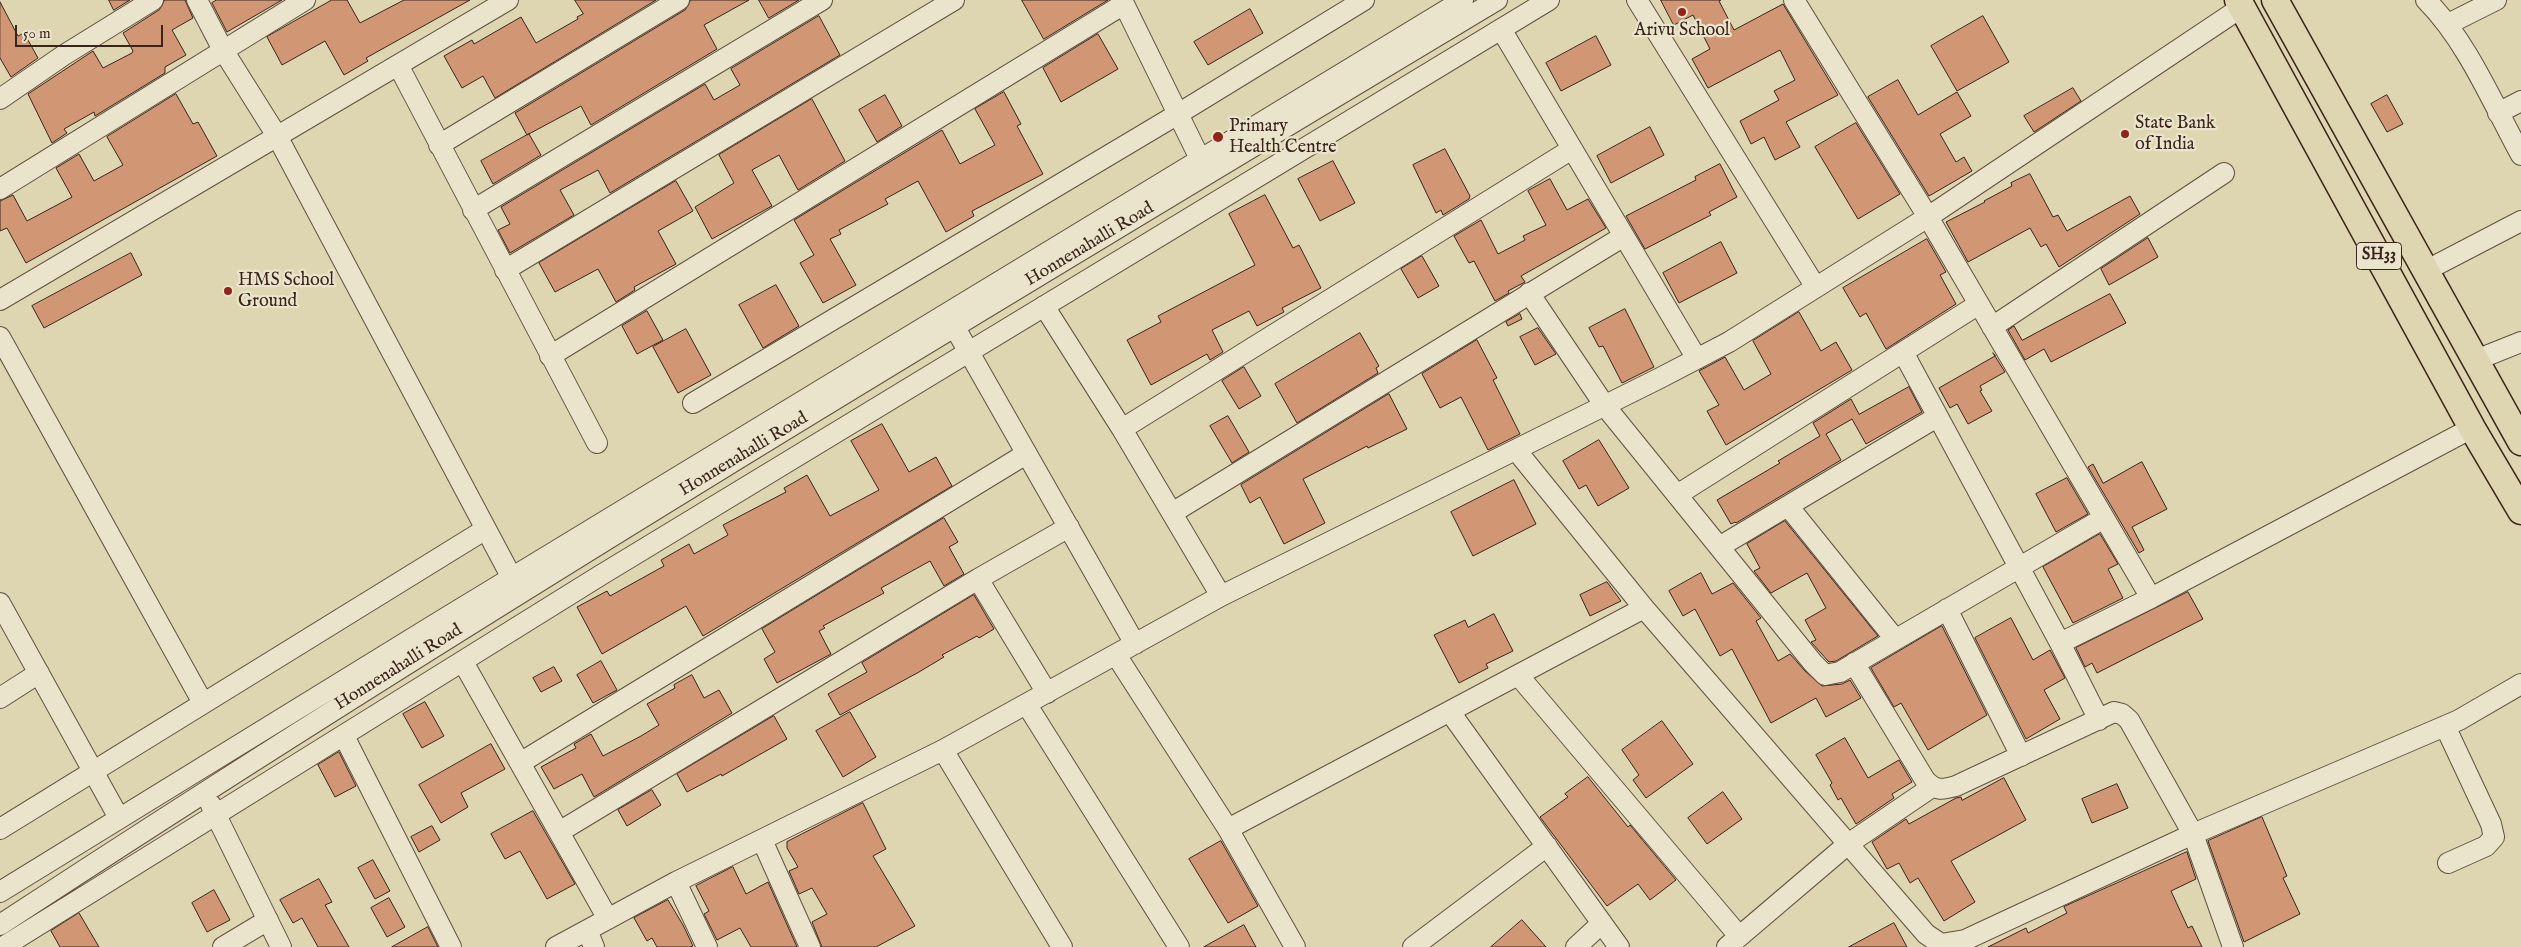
<!DOCTYPE html>
<style>
body{margin:0}
#map{position:relative;width:2521px;height:947px;overflow:hidden;background:#ded5b1;font-family:"IM FELL English",serif}
canvas{display:block}
.scale{position:absolute;left:15px;top:25px;width:148px;height:22px;box-sizing:border-box;border:2px solid #3a241b;border-top:0;padding-left:6px;font-size:15px;line-height:18px;white-space:nowrap;color:#3a241b;-webkit-text-stroke:4px #eae4cc;paint-order:stroke}
</style>
<div id="map">
<canvas width="2521" height="947"></canvas>
<div class="scale">50 m</div>
</div>
<script>
const ctx = document.querySelector('canvas').getContext('2d');
ctx.lineJoin = 'round';
function fill(path, color) { ctx.fillStyle = color; ctx.fill(path, 'evenodd'); }
function stroke(path, color, width, dash) { ctx.strokeStyle = color; ctx.lineWidth = width; ctx.lineCap = dash ? 'butt' : 'round'; ctx.setLineDash(dash || []); ctx.stroke(path); }
function label(font, color, halo, rows, align = 'center') {
  ctx.font = font + ' "IM FELL English",serif'; ctx.lineWidth = 4.5; ctx.setLineDash([]); ctx.textBaseline = 'middle'; ctx.strokeStyle = halo; ctx.fillStyle = color; for (const [text, x, y, turn = 0] of rows) {
    ctx.save(); ctx.translate(x, y); ctx.rotate((+turn || 0) * Math.PI / 180); ctx.textAlign = isNaN(turn) ? turn : align; if (halo) ctx.strokeText(text, 0, 0); ctx.fillText(text, 0, 0); ctx.restore();
  }
}
const building = new Path2D(`
 M109,0H130L114,10Z
 M165,0H185L193,18L172,30L186,55L165,67V73L95,116L94,112L64,129L67,133L52,143L28,94L93,51L103,68L132,53L133,51L123,33L159,10Z
 M217,0H282L227,32L212,3Z
 M332,0H347L360,23L404,0H470L366,58L368,61L344,75L325,41L282,65L267,37Z
 M575,0H656L495,98L483,76L462,88L444,56L472,40L474,44L521,17L536,43L578,19L577,17L583,14Z
 M691,0H749L704,25L717,49L591,125L581,106L527,135L515,113L685,10Z
 M759,0H799L769,18Z
 M1022,0H1108L1044,39Z
 M1661,0H1721L1719,1L1734,30L1783,4L1838,95L1786,122L1800,147L1775,160L1764,137L1751,144L1740,121L1779,100L1774,91L1795,80L1780,50L1708,88L1692,59L1710,49L1693,15L1674,25Z
 M0,2L18,36L24,33L38,58L11,77L0,58Z
 M1250,9L1263,33L1208,65L1194,42Z
 M819,16L840,55L610,193L598,170L560,190L574,215L510,253L498,230L510,224L501,207L705,84L714,100L740,85L731,69Z
 M1983,16L2009,62L1957,91L1931,46Z
 M1098,34L1118,69L1061,102L1043,68Z
 M1596,36L1611,65L1561,91L1546,63Z
 M1898,80L1918,115L1957,92L1971,116L1940,134L1956,162L1964,157L1972,171L1929,196L1868,97Z
 M2073,88L2081,101L2034,132L2024,116Z
 M1004,92L1021,124L1017,126L1043,174L972,211L974,216L946,232L918,181L885,199L888,204L839,230L841,234L830,239L856,285L823,303L800,263L814,255L794,220L942,130L960,164L995,145L975,109Z
 M176,94L193,124L198,122L217,156L26,263L7,228L0,231V201L13,195L27,221L72,197L56,168L79,154L94,181L123,165L107,137Z
 M885,95L902,126L877,142L859,110Z
 M2387,95L2403,124L2387,132L2371,104Z
 M812,99L845,161L798,190L779,155L752,170L772,206L712,239L695,207L734,183L719,155Z
 M1856,123L1900,194L1858,219L1815,147Z
 M1650,127L1664,155L1611,183L1597,156Z
 M529,134L541,155L493,184L481,161Z
 M1445,149L1470,196L1469,199L1443,215L1441,210L1436,213L1413,165Z
 M1333,161L1355,203L1320,221L1298,179Z
 M1720,164L1737,197L1709,212L1711,215L1645,249L1626,216L1696,180L1695,177Z
 M2030,174L2053,217L2058,215L2067,231L2130,196L2140,214L2059,267L2046,244L2041,247L2030,228L1968,262L1946,222L1985,202L1984,201L2012,186L2011,183Z
 M1550,179L1567,210L1588,199L1606,228L1521,276L1525,282L1508,291L1509,293L1495,301L1474,261L1469,263L1454,236L1481,220L1498,254L1525,240L1523,236L1546,225L1528,191Z
 M676,181L693,211L658,231L676,264L634,287L635,290L616,302L598,269L555,292L539,263Z
 M1265,195L1293,248L1299,245L1321,288L1282,308L1284,312L1257,326L1249,311L1212,330L1223,352L1210,360L1207,354L1151,385L1127,340L1161,322L1158,316L1255,265L1229,214Z
 M2148,238L2158,257L2109,285L2101,269Z
 M1927,239L1946,272L1940,275L1956,304L1886,349L1866,313L1860,317L1843,288Z
 M1721,242L1737,273L1679,303L1663,273Z
 M131,253L142,275L44,328L32,306Z
 M1422,256L1439,286L1418,298L1401,269Z
 M776,285L799,326L763,348L739,305Z
 M2110,294L2126,323L2051,362L2044,349L2025,360L2008,330L2014,326L2022,340Z
 M1625,309L1654,367L1622,383L1603,346L1599,347L1589,328Z
 M647,311L663,340L637,354L622,326Z
 M1799,312L1821,351L1836,342L1852,370L1726,445L1707,411L1719,405L1699,371L1725,357L1744,390L1771,374L1753,341Z
 M1520,314L1522,319L1508,326L1506,322Z
 M1538,328L1556,354L1535,365L1520,337Z
 M686,329L711,375L678,393L653,347Z
 M1360,333L1379,366L1376,368L1378,373L1297,423L1275,384Z
 M1477,340L1497,378L1493,380L1520,434L1488,450L1461,397L1440,408L1422,374Z
 M1993,353L2005,372L1980,386L1982,390L1980,391L1992,411L1968,424L1957,404L1950,408L1939,388L1995,356Z
 M1244,367L1261,396L1239,409L1222,381Z
 M1909,387L1922,412L1866,444L1852,419L1826,434L1841,460L1736,523L1735,522L1731,524L1717,500L1780,463L1778,461L1820,436L1813,423L1851,399L1859,414Z
 M1389,394L1407,429L1368,448L1367,446L1303,479L1325,523L1284,544L1260,497L1250,503L1241,485Z
 M1228,416L1249,452L1232,463L1210,426Z
 M882,424L909,472L936,457L952,486L703,636L686,606L602,654L577,607L607,591L610,596L664,566L661,560L689,544L694,554L728,535L723,525L786,492L784,488L807,475L830,516L879,490L851,441Z
 M1599,440L1629,488L1598,506L1586,485L1579,489L1563,461Z
 M2142,462L2167,509L2132,527L2144,550L2139,553L2088,467L2093,464L2103,483Z
 M2067,478L2088,514L2056,532L2036,494Z
 M1514,480L1536,524L1473,556L1451,512Z
 M944,518L958,542L949,547L964,574L944,586L930,561L881,588L884,593L823,626L825,628L819,631L831,654L777,683L764,659L775,652L762,629Z
 M1785,521L1878,636L1836,661L1829,662L1811,642L1816,640L1805,620L1826,608L1807,573L1771,593L1754,571L1760,568L1747,544Z
 M2100,534L2118,564L2108,569L2123,598L2073,623L2043,567Z
 M1701,573L1712,594L1733,583L1761,618L1756,621L1778,661L1790,654L1805,671L1822,686L1842,684L1850,680L1861,698L1826,717L1816,698L1771,723L1732,649L1720,656L1695,609L1683,616L1669,591Z
 M1607,582L1621,601L1590,616L1580,595Z
 M2188,592L2203,619L2097,673L2092,663L2085,667L2076,648Z
 M974,595L994,629L979,638L977,636L942,655L944,657L919,672L840,715L828,694L867,672L862,663Z
 M1494,614L1513,651L1486,664L1488,668L1459,683L1434,635L1465,620L1468,627Z
 M2011,618L2033,660L2050,650L2065,678L2044,690L2060,719L2026,739L1975,638Z
 M1942,626L1987,715L1928,750L1901,703L1894,707L1871,668Z
 M601,661L617,690L593,703L577,675Z
 M554,667L562,681L541,692L533,678Z
 M692,675L704,698L719,690L732,713L594,797L582,774L554,789L541,767L576,748L574,744L591,734L603,756L641,736L659,725L647,704L675,688L674,685Z
 M425,702L444,736L422,748L403,714Z
 M850,712L876,757L843,777L816,731Z
 M774,716L787,739L722,776L721,774L687,792L677,774Z
 M1662,721L1693,764L1646,798L1633,780L1639,775L1622,750Z
 M1845,738L1868,778L1899,760L1912,782L1892,794L1894,798L1856,824L1841,798L1838,800L1830,785L1832,783L1816,755Z
 M491,744L505,769L461,793L468,807L441,823L419,785Z
 M339,752L356,786L335,797L318,765Z
 M1588,777L1628,827L1630,825L1676,880L1650,900L1638,884L1607,906L1540,817L1568,797L1565,794Z
 M2004,778L2026,820L1951,861L1975,902L1944,921L1918,878L1910,883L1899,863L1887,869L1872,842L1906,819L1909,824L1956,798L1961,797L1962,800Z
 M2117,784L2128,808L2092,823L2082,799Z
 M652,790L661,805L627,826L618,810Z
 M1723,792L1742,819L1707,844L1688,818Z
 M863,803L886,849L873,856L915,926L876,947H822L812,922L827,914L812,888L799,894L789,871L798,867L787,848V842Z
 M533,811L575,884L547,899L520,851L505,859L491,834Z
 M2262,817L2287,876L2283,878L2300,914L2244,942L2208,841Z
 M432,826L440,840L419,852L411,837Z
 M1221,841L1258,906L1228,923L1189,859Z
 M2187,852L2196,879L2171,891L2188,928L2192,926L2202,947H1988L2026,928L2028,933L2067,913L2064,907Z
 M373,860L390,891L375,899L358,868Z
 M733,867L746,894L768,882L797,947H751L740,928L717,940L704,914L709,911L696,886Z
 M319,879L332,902L325,905L349,947H318L302,918L293,923L280,900Z
 M214,890L230,920L207,932L192,903Z
 M389,898L405,927L387,937L371,908Z
 M668,900L683,925L693,946L690,947H657L652,938L647,941L634,918Z
 M79,913L99,947H60L51,931Z
 M1522,920L1546,947H1491Z
 M1894,923L1907,947H1849Z
 M1244,925L1256,947H1204Z
 M428,927L438,947H392Z`);
fill(building, '#d19674');
stroke(building, '#3a241b', 1);
const minor = new Path2D(`
 M197,0L223,50L277,136L512,578
 M1122,0L1206,171
 M1637,0L1815,286
 M1794,0L1928,217L2151,598
 M2426,0C2467,41 2493,104 2521,155
 M2448,24L2496,0
 M1501,29L1697,359
 M398,65L597,443
 M0,99L64,55L153,0
 M2498,113L2521,101
 M439,145L679,0
 M0,189L305,0
 M473,210L822,0
 M505,270L954,0
 M2425,271L2521,221
 M1529,293L1605,406L1813,663L1825,675L1840,672L2104,518
 M0,300L508,0
 M1044,306L1122,429L1221,596
 M954,326L1135,644
 M1992,327L2224,173
 M0,337L203,703
 M1903,352L2060,643L2099,720
 M550,356L1124,4
 M2476,360L2521,342
 M693,403L1178,114L1364,0
 M1122,429L1572,149
 M1516,450L1644,608L1926,934L1941,944L1965,940L2193,834L2129,720L2122,714L2114,712L1956,786C1942,790 1935,791 1925,780L1854,663
 M1677,495L1979,304
 M1788,506L1895,639
 M1172,513L1624,236
 M1719,547L1937,417
 M978,579L1047,693
 M0,603L119,818
 M1947,609L2021,756
 M2060,643L2151,598L2472,428
 M1116,655L1228,829L1295,947
 M463,662L608,919
 M1518,675L1739,936
 M0,698L39,673
 M1027,705L1179,947
 M1450,712L1619,947
 M2445,726L2491,824L2494,837L2486,846L2448,863
 M344,736L451,947
 M943,750L1062,947
 M520,763L1026,454
 M211,805L281,947
 M0,829L486,529
 M1228,829L1644,608
 M559,832L978,579L1069,527
 M762,840L810,947
 M676,882L707,947
 M0,892L442,620L1463,0
 M0,925C491,603 994,302 1497,0
 M587,930L594,947
 M3,947L601,575L1549,0
 M223,947L268,920
 M556,947L676,882L943,750L1221,596L1660,378L1729,342L1928,217L2242,7
 M1413,947L1547,846
 M1576,947L1602,923
 M1727,947L1848,844L1932,787
 M2233,947L2193,834L2459,720L2521,684`);
const major = new Path2D(`
 M2238,0L2472,428L2521,511
 M2275,0L2521,442`);
stroke(minor, '#635040', 22);
stroke(major, '#3a241b', 29);
stroke(minor, '#eae4cc', 20);
stroke(major, '#ded5b1', 26);
for (const [x, y, r, color] of [
 [1682,12,5,"#8f2418"],
 [2125,134,5,"#8f2418"],
 [1218,137,6,"#8f2418"],
 [228,291,5,"#8f2418"]
]) { const dot = new Path2D(); dot.arc(x, y, r, 0, 2 * Math.PI); ctx.fillStyle = color; ctx.fill(dot); stroke(dot, '#eae4cc', 2); }
for (const [x, y, w] of [
 [2379,256,45]
]) { const box = new Path2D(); box.roundRect(x - w / 2, y - 13.5, w, 27, 4); ctx.fillStyle = '#eae4cc'; ctx.fill(box); stroke(box, '#3a241b', 1); }
label('bold 16px', '#3a241b', null, [
 ["SH33",2379,256]
]);
label('18px', '#3a241b', '#eae4cc', [
 ["Arivu School",1682,31,"center"],
 ["State Bank",2135,124],
 ["of India",2135,145],
 ["Primary",1229,127],
 ["Health Centre",1229,148],
 ["HMS School",238,281],
 ["Ground",238,302]
], 'left');
label('18px', '#3a241b', '#eae4cc', [
 ["Honnenahalli Road",1090,245,-31],
 ["Honnenahalli Road",744,455,-31],
 ["Honnenahalli Road",399,668,-32]
]);
</script>
